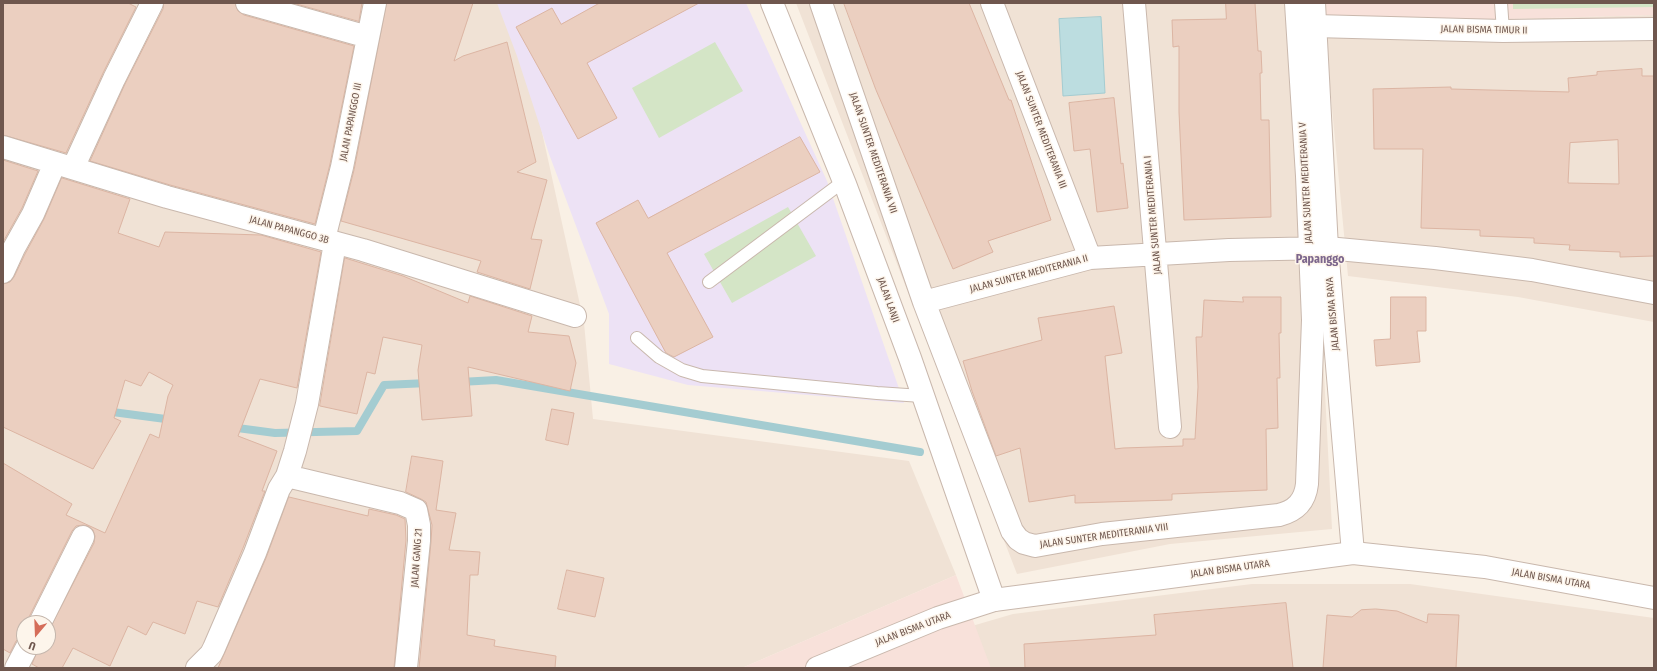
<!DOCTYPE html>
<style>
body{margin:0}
#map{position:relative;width:1657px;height:671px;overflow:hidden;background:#f9f0e5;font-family:"Fira Sans Condensed",sans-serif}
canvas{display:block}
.frame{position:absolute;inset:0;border:4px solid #6f574e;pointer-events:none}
.north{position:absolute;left:16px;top:615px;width:40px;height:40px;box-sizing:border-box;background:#fdf5eb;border:1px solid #c4b6ac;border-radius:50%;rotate:199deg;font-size:11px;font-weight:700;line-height:16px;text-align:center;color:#6f574e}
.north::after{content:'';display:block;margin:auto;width:14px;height:18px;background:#d56d59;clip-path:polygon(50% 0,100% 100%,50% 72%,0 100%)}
</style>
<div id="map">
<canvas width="1657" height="671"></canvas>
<div class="frame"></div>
<div class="north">U</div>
</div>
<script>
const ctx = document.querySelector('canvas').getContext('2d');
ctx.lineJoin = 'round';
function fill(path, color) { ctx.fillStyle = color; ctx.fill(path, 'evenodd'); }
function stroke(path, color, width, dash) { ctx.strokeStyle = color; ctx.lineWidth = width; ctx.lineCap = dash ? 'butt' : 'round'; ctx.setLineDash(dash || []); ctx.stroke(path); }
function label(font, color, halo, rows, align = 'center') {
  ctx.font = font + ' "Fira Sans Condensed",sans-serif'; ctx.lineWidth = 3; ctx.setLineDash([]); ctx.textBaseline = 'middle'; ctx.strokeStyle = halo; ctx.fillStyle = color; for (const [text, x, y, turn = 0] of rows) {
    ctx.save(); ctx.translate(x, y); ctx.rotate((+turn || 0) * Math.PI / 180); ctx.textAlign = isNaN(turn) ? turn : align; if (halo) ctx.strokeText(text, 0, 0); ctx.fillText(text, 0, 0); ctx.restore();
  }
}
fill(new Path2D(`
 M3,3H505L527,64L584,323L593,419L909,461L956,575L742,668H3ZM24,623H48V647H24Z
 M796,3H1305L1332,529L1170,544L1017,574Z
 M1654,15V322L1518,297L1348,276L1324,24Z
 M1252,584H1410L1654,618V668H988L972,626L1013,614Z`), '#f0e2d5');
fill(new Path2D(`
 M1324,3H1654V15L1324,24Z
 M956,575L991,668H742Z`), '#f8e1da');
fill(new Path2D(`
 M497,3H746L827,181L904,403L688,385L609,364V314L549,154L517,56Z`), '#ede2f5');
fill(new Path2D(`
 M1513,3H1654V7L1513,9Z
 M715,42L743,91L659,138L632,88Z
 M788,207L816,256L732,303L704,254Z`), '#d4e5c6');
const water = new Path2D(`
 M1101,17L1105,93L1063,96L1059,19Z`);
fill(water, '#bcdde0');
stroke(water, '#a4ccd1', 1);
stroke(new Path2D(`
 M460,382L496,380L920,452
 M105,411L173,420
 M230,427L275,433L357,431L384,385L428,383`), '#a4ccd1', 8);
const building = new Path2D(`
 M3,3H128L136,7L103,73L66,153L3,135Z
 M164,3H235L238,11L244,15L354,46L330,164L315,224L170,185L90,161L125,84L163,9Z
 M293,3H362L359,21Z
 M387,3H473L454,61L463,56L507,42L536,162L517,172L547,180L531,239L542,240L530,289L477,272L481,261L341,221L354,170Z
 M600,3H699L587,63L617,118L578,139L516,27L552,8L561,24Z
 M844,3H969L1009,100H1011L1051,220L988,241L993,252L953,269L876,90Z
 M1226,3H1255L1258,51H1261L1262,73H1260L1261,120H1269L1271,217L1184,220L1179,112V46L1173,47L1172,20L1226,19Z
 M1642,69V76H1654V256L1620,257V252L1569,250L1570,245L1534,243V238L1480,236V230L1421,228L1423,149H1374L1373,89L1451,87V89L1569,92L1568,78L1597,75V72ZM1618,140L1619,184L1568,183L1570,143Z
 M1114,98L1121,164L1123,163L1128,208L1097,212L1090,149L1074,151L1069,103Z
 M800,137L820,172L667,253L713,337L674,357L666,353L596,223L638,200L648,218Z
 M3,160L38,171L22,208L3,242Z
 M62,178L130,199L118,233L159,247L165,232L261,235L321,252L297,388L260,379L238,436L277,451L262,491H265L243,548L218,607L197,601L185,634L153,622L146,635L128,626L110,666L73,648L62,668H39L32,664L39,647H48V632L94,543L95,536L93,530L88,526L83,525L76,526L72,531L29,617L28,623H24V635L16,641L10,653L3,649V463L72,504L66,515L105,533L150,434L159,438L168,396L173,385L149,372L141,386L125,380L114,418L121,421L93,469L3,427V284L10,282L14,277L25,254L44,219Z
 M345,258L403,276L468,303L470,296L532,316L528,332L569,336L576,363L570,391L468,367L472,416L422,420L418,370L422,345L383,337L375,374L367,372L357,414L320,406Z
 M1243,297H1281V333H1279L1280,378H1277L1278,428L1266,429L1267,490L1172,494V500L1075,503V495L1029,502L1020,448L996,456L972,391L963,361L1042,340L1038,318L1114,306L1122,353L1105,356L1115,449L1123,448L1183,446V439H1195L1198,387L1196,337H1202L1204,300L1243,302Z
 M1391,297H1426V331H1417L1420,362L1376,366L1374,340L1390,339Z
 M552,409L574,413L568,445L546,440Z
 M412,456L443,461L436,510L456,513L449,550L480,552L478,575H470L467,635L495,640L494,646L556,656L555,668H419L431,542L432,525L426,502L421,499L406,492Z
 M289,497L368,516L369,509L396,515L405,519L406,540L394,668H218L266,558Z
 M567,570L604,578L595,617L558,609Z
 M1286,603L1293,668H1025L1024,644L1156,635L1154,615Z
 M1376,609L1397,611L1427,623L1428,614L1459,615L1456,668H1323L1327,615L1352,617L1361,610Z`);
fill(building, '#ebcfc0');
stroke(building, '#dcb5a3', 1);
const service = new Path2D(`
 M1501,3L1503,31
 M709,282L836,187L845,184
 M637,338L659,357L682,370L702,376L877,393L922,396`);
const minor = new Path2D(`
 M247,3L368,37
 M772,3L845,184L910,358L994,600
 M821,3L924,302L1012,531L1018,539L1024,543L1035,546L1102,534L1279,515C1295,511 1305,502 1307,484L1313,320L1307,176L1296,3
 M992,3L1090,258
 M1134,3L1170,427
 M1315,26L1503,31L1654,29
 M3,147L167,197L363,250L575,316
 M73,168L114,79L152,3
 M324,239L342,167L375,3
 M3,272L14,248L33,214L55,163
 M924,302L1090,258L1229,250L1327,248L1435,258L1532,270L1654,293
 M287,476L400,503L416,510L419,525V541L406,668
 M1353,553L1485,567L1654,598
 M40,623L83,537
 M16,668L27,647
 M197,668L211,654L214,648L255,553L279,489L287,476L295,451L307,404L335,243`);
const tertiary = new Path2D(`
 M817,668L938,618L994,600L1353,553L1327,248L1314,3`);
stroke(service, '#c9b8ad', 14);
stroke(minor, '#c9b8ad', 24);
stroke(tertiary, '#c9b8ad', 24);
stroke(service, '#fff', 12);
stroke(minor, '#fff', 22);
stroke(tertiary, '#fff', 22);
label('10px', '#6f574e', '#fdf5eb', [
 ["JALAN BISMA TIMUR II",1484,30,1],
 ["JALAN PAPANGGO III",351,122,-79],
 ["JALAN SUNTER MEDITERANIA III",1041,130,69],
 ["JALAN SUNTER MEDITERANIA VII",873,153,71],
 ["JALAN SUNTER MEDITERANIA V",1306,183,-93],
 ["JALAN SUNTER MEDITERANIA I",1153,215,-95],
 ["JALAN PAPANGGO 3B",289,230,15],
 ["JALAN SUNTER MEDITERANIA II",1029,274,-15],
 ["JALAN LANJI",888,300,70],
 ["JALAN BISMA RAYA",1333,314,-95],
 ["JALAN SUNTER MEDITERANIA VIII",1104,536,-8],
 ["JALAN GANG 21",417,558,-86],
 ["JALAN BISMA UTARA",1230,569,-8],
 ["JALAN BISMA UTARA",1551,579,10],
 ["JALAN BISMA UTARA",913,629,-21]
]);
label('bold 12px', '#7c668c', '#fdf5eb', [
 ["Papanggo",1320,260]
]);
</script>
